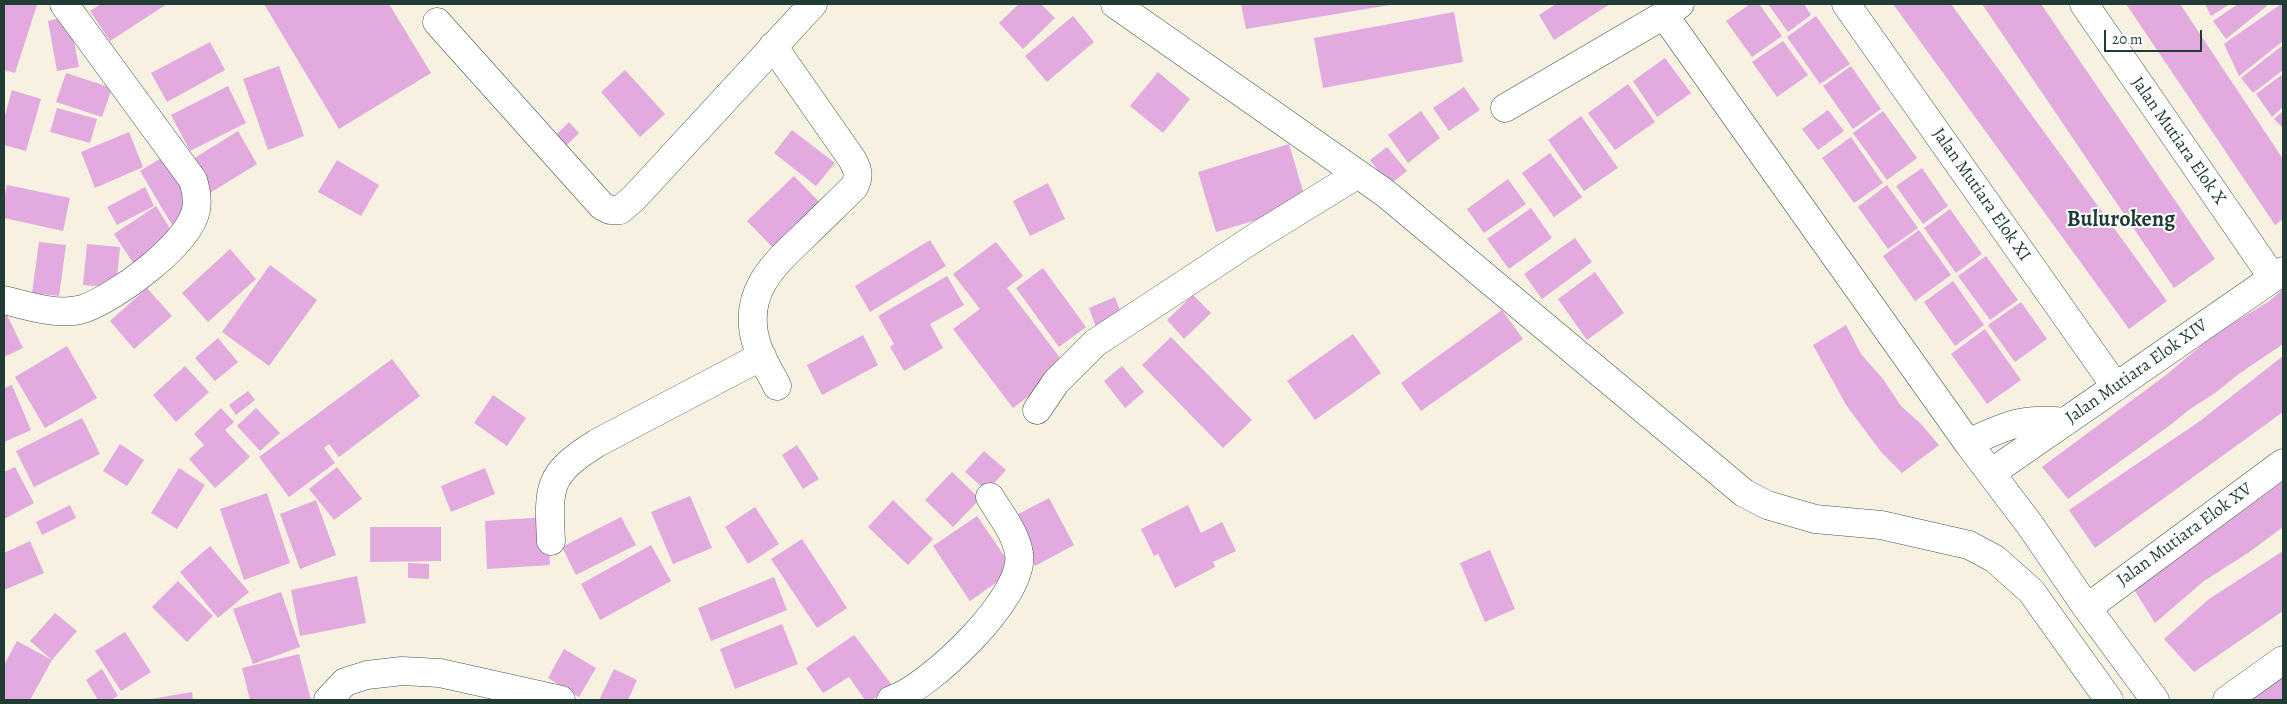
<!DOCTYPE html>
<style>
body{margin:0}
#map{position:relative;width:2287px;height:704px;overflow:hidden;background:#f6f1e1;font-family:Alegreya,serif}
canvas{display:block}
.frame{position:absolute;inset:0;border:5px solid #1f3d34;pointer-events:none}
.scale{position:absolute;left:2104px;top:30px;width:98px;height:22px;box-sizing:border-box;border:2px solid #1f3d34;border-top:0;padding-left:6px;font-size:15px;line-height:18px;white-space:nowrap;color:#1f3d34;-webkit-text-stroke:4px #fff;paint-order:stroke}
</style>
<div id="map">
<canvas width="2287" height="704"></canvas>
<div class="frame"></div>
<div class="scale">20 m</div>
</div>
<script>
const ctx = document.querySelector('canvas').getContext('2d');
ctx.lineJoin = 'round';
function fill(path, color) { ctx.fillStyle = color; ctx.fill(path, 'evenodd'); }
function stroke(path, color, width, dash) { ctx.strokeStyle = color; ctx.lineWidth = width; ctx.lineCap = dash ? 'butt' : 'round'; ctx.setLineDash(dash || []); ctx.stroke(path); }
function label(font, color, halo, rows, align = 'center') {
  ctx.font = font + ' Alegreya,serif'; ctx.lineWidth = 4; ctx.setLineDash([]); ctx.textBaseline = 'middle'; ctx.strokeStyle = halo; ctx.fillStyle = color; for (const [text, x, y, turn = 0] of rows) {
    ctx.save(); ctx.translate(x, y); ctx.rotate((+turn || 0) * Math.PI / 180); ctx.textAlign = isNaN(turn) ? turn : align; if (halo) ctx.strokeText(text, 0, 0); ctx.fillText(text, 0, 0); ctx.restore();
  }
}
fill(new Path2D(`
 M4,4L37,5L15,73L4,70Z
 M101,4H167L110,41L90,11Z
 M264,4H389L431,73L339,129Z
 M1019,4H1041L1055,18L1023,49L999,23Z
 M1241,4H1390V5L1246,29Z
 M1556,4H1610L1554,40L1539,15Z
 M1750,4H1759L1782,36L1752,57L1726,21Z
 M1768,4H1804L1811,15L1788,32Z
 M1893,4H1951L2167,301L2129,329Z
 M1982,4H2041L2215,259L2174,288Z
 M2126,4H2180L2283,159V219L2275,225Z
 M2205,4H2230L2211,16Z
 M2238,4H2266L2267,6L2226,39L2213,21Z
 M2281,4H2283V41L2239,76L2224,44Z
 M1454,12L1463,62L1323,88L1314,38Z
 M69,16L79,67L57,71L48,21Z
 M1073,16L1094,42L1047,82L1025,56Z
 M1816,16L1850,64L1820,84L1787,37Z
 M1783,41L1808,75L1777,97L1752,62Z
 M210,42L225,70L167,102L151,73Z
 M2283,45V70L2253,93L2241,78Z
 M1665,58L1691,93L1657,117L1633,81Z
 M279,66L304,136L268,150L243,79Z
 M1851,66L1881,109L1853,129L1823,86Z
 M625,70L665,114L640,137L601,92Z
 M1158,72L1190,99L1163,133L1130,106Z
 M66,73L112,88L102,117L56,102Z
 M2283,74V107L2272,117L2256,94Z
 M1628,84L1655,122L1615,150L1588,113Z
 M228,86L246,123L190,151L171,115Z
 M1464,87L1480,110L1449,131L1433,108Z
 M12,90L41,99L26,151L4,145V119Z
 M57,108L97,119L90,143L50,132Z
 M1828,110L1844,131L1818,150L1802,129Z
 M1421,111L1440,138L1408,163L1388,135Z
 M1883,111L1917,158L1887,180L1853,133Z
 M2283,111V128L2274,119Z
 M1581,116L1618,168L1584,191L1548,140Z
 M569,122L579,133L559,153L549,142Z
 M792,130L835,163L816,186L774,153Z
 M238,131L257,164L205,196L185,164Z
 M129,132L143,167L95,188L81,152Z
 M1851,137L1883,183L1854,203L1822,158Z
 M1289,144L1307,205L1216,232L1198,172Z
 M1387,147L1407,171L1389,185L1370,160Z
 M1550,153L1582,197L1554,217L1522,173Z
 M163,157L195,211L172,225L140,171Z
 M337,160L379,185L361,216L318,192Z
 M1922,168L1948,206L1923,224L1896,186Z
 M794,176L824,207L777,252L747,221Z
 M1508,179L1526,204L1484,233L1467,209Z
 M1048,183L1065,219L1030,236L1013,201Z
 M7,185L70,198L63,231L4,218V199Z
 M1887,185L1918,228L1888,249L1858,207Z
 M145,187L154,206L117,225L107,207Z
 M156,206L177,240L136,267L114,234Z
 M1531,208L1552,238L1509,269L1487,239Z
 M1950,209L1982,254L1956,273L1924,228Z
 M1919,230L1951,275L1915,301L1883,256Z
 M1575,238L1592,262L1542,299L1524,274Z
 M930,240L946,266L870,312L855,286Z
 M39,242L66,245L59,296L32,293Z
 M996,242L1023,276L1007,288L1067,367L1013,408L953,329L980,309L953,274Z
 M87,244L120,247L116,288L83,285Z
 M230,249L256,279L208,322L182,293Z
 M1986,256L2018,300L1990,320L1958,276Z
 M270,265L317,300L269,366L222,332Z
 M1043,268L1086,327L1059,347L1016,288Z
 M1595,272L1624,313L1587,340L1558,299Z
 M947,276L964,305L930,324L943,348L904,371L890,347L894,344L878,316Z
 M1953,281L1984,325L1955,346L1924,302Z
 M147,288L172,316L134,349L110,321Z
 M2283,289V344L2240,373L2215,393L2190,409L2169,426L2068,499L2042,467L2166,375L2215,334L2268,302Z
 M1193,295L1211,313L1184,339L1167,320Z
 M1115,297L1123,319L1097,330L1089,308Z
 M2021,302L2047,339L2015,362L1988,325Z
 M4,309L23,348L4,357Z
 M1502,310L1523,339L1421,411L1401,383Z
 M1846,325L1861,354L1883,379L1901,406L1921,424L1939,445L1902,473L1882,453L1846,405L1813,345Z
 M1985,329L2021,380L1987,404L1951,354Z
 M1353,334L1381,373L1315,420L1287,381Z
 M863,335L878,365L822,395L807,365Z
 M1171,337L1252,420L1223,448L1142,365Z
 M218,338L238,362L215,381L195,358Z
 M67,346L97,398L45,428L15,377Z
 M2283,356V412L2095,548L2069,510L2200,421Z
 M392,359L420,396L339,457L329,444L324,448L335,463L289,497L259,457Z
 M185,366L209,392L176,422L153,395Z
 M1122,366L1144,392L1125,408L1104,381Z
 M12,385L31,430L4,442V388Z
 M248,391L255,400L236,415L229,405Z
 M493,395L526,418L507,446L474,423Z
 M221,408L234,422L225,430L250,457L215,488L189,459L204,445L194,434Z
 M256,408L280,433L260,451L237,426Z
 M82,418L100,454L34,487L16,451Z
 M120,444L144,460L127,486L103,471Z
 M797,445L819,479L803,489L782,455Z
 M984,451L1006,470L987,491L965,472Z
 M15,467L34,503L4,519V472Z
 M337,467L362,499L334,520L309,489Z
 M179,468L205,485L177,529L151,513Z
 M485,468L495,494L451,512L441,486Z
 M2283,469V527L2248,553L2204,581L2155,623L2130,583Z
 M952,472L980,499L953,527L925,500Z
 M267,493L290,563L244,580L220,509Z
 M690,496L712,548L673,564L651,512Z
 M1049,498L1074,545L1035,566L1009,519Z
 M316,500L336,555L300,569L280,514Z
 M893,500L933,539L908,565L868,527Z
 M70,505L76,518L42,535L36,522Z
 M1188,505L1201,533L1222,522L1236,551L1213,562L1215,567L1175,588L1158,554L1154,556L1141,529Z
 M755,507L779,544L748,564L725,527Z
 M977,516L1014,570L970,601L933,546Z
 M547,517L550,565L487,569L485,521Z
 M621,517L636,545L576,575L562,547Z
 M370,527H441V561L370,562Z
 M802,539L847,608L817,628L771,559Z
 M30,541L44,573L4,590V553Z
 M651,545L671,581L600,620L581,584Z
 M210,546L249,592L218,618L180,572Z
 M1490,550L1515,609L1485,622L1460,563Z
 M2283,551V611L2194,672L2164,639L2209,599Z
 M408,563L429,564V579L408,578Z
 M357,576L366,623L300,636L291,590Z
 M774,577L787,610L711,641L698,608Z
 M178,581L213,616L187,642L152,607Z
 M281,592L300,647L253,664L233,609Z
 M55,613L77,631L52,660L30,641Z
 M782,624L798,664L735,689L720,649Z
 M125,632L151,672L121,691L95,651Z
 M854,635L892,685L872,700H865L849,677L823,693L806,668Z
 M17,641L52,660L30,700H4V665Z
 M564,649L596,668L579,697L548,678Z
 M299,654L311,700H250L242,668Z
 M102,669L118,696L111,700H98L86,680Z
 M614,669L637,680L628,700H599Z
 M2283,670V700H2249Z
 M192,692L193,700H151V699Z`), '#e3aae0');
const minor = new Path2D(`
 M1115,4L1385,193L1744,493L1767,505L1815,519L1881,525L1969,545L1995,559L2031,591L2109,700
 M1680,4L1664,15L1968,443L2030,525L2087,608L2155,700
 M1846,4L2116,387
 M2084,4L2273,278
 M437,22L602,206L610,210H620L634,198L813,4
 M773,46L852,159C858,170 860,176 854,187C838,203 821,219 805,235C773,265 742,293 756,342C760,357 770,372 777,386
 M1505,108L1664,15
 M4,300C27,306 59,316 83,309C115,298 189,245 196,210C198,200 196,190 193,180L64,4
 M1037,410L1056,382L1095,343L1259,235L1358,174
 M1968,443C2006,426 2021,417 2065,422
 M1991,473L2283,271
 M551,541C548,485 548,474 597,443L762,356
 M2087,608L2283,463
 M328,700L345,682L367,675L402,671L440,673L561,700
 M891,700C929,688 1026,596 1019,554C1016,533 1000,514 990,497
 M2227,700L2283,660`);
stroke(minor, '#3f584e', 29);
stroke(minor, '#fff', 28);
label('18px', '#1f3d34', '#fff', [
 ["Jalan Mutiara Elok X",2178,141,55],
 ["Jalan Mutiara Elok XI",1981,195,55],
 ["Jalan Mutiara Elok XIV",2137,372,-35],
 ["Jalan Mutiara Elok XV",2185,535,-36]
]);
label('bold 22px', '#1f3d34', '#fff', [
 ["Bulurokeng",2121,221]
]);
</script>
